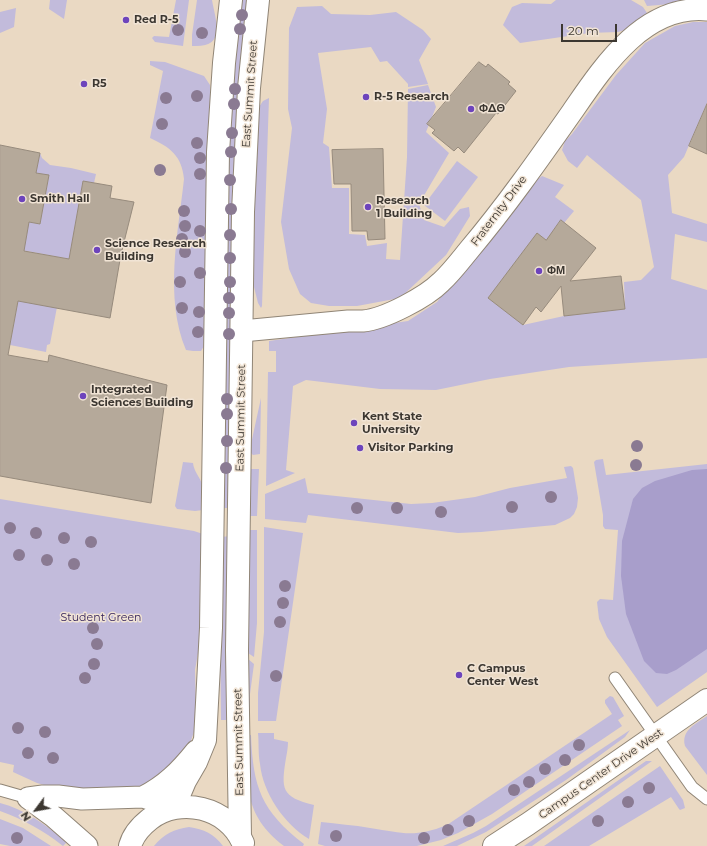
<!DOCTYPE html>
<meta charset="utf-8">
<style>
body{margin:0}
#map{position:relative;width:707px;height:846px;overflow:hidden;background:#f1e4d5;font-family:Montserrat,sans-serif}
canvas{display:block}
.north{position:absolute;left:16px;top:790px;width:40px;height:40px;-webkit-text-stroke:3px #f1e4d5;paint-order:stroke;rotate:238deg;font-size:11px;font-weight:700;line-height:16px;text-align:center;color:#3c3731}
.north::after{content:'';display:block;margin:auto;width:14px;height:18px;background:#3c3731;clip-path:polygon(50% 0,100% 100%,50% 72%,0 100%)}
.scale{position:absolute;left:561px;top:24px;width:56px;height:18px;box-sizing:border-box;border:2px solid #3c3731;border-top:0;padding-left:5px;font-size:12px;line-height:14px;white-space:nowrap;color:#3c3731;-webkit-text-stroke:3px #f1e4d5;paint-order:stroke}
</style>
<div id="map">
<canvas width="707" height="846"></canvas>
<div class="north">N</div>
<div class="scale">20 m</div>
</div>
<script>
const ctx = document.querySelector('canvas').getContext('2d');
ctx.lineJoin = 'round';
function fill(path, color) { ctx.fillStyle = color; ctx.fill(path, 'evenodd'); }
function stroke(path, color, width, dash) { ctx.strokeStyle = color; ctx.lineWidth = width; ctx.lineCap = dash ? 'butt' : 'round'; ctx.setLineDash(dash || []); ctx.stroke(path); }
function label(font, color, halo, rows, align = 'center') {
  ctx.font = font + ' Montserrat,sans-serif'; ctx.lineWidth = 3; ctx.setLineDash([]); ctx.textBaseline = 'middle'; ctx.strokeStyle = halo; ctx.fillStyle = color; for (const [text, x, y, turn = 0] of rows) {
    ctx.save(); ctx.translate(x, y); ctx.rotate((+turn || 0) * Math.PI / 180); ctx.textAlign = isNaN(turn) ? turn : align; if (halo) ctx.strokeText(text, 0, 0); ctx.fillText(text, 0, 0); ctx.restore();
  }
}
fill(new Path2D(`
 M0,0H707V846H0Z`), '#ead9c3');
fill(new Path2D(`
 M50,0H67L64,19L49,9Z
 M176,0H189L183,46L155,42L152,38L154,36L169,37Z
 M197,0H212C216,23 227,48 192,46V35Z
 M239,0H248L231,508H221L226,183Z
 M556,0H631L643,7L649,16L639,26L618,32L589,33L520,43L503,25L512,7L522,3L551,4Z
 M644,0H707V1L647,6Z
 M322,6L331,14L370,15L396,12L423,30L431,39L419,60L428,84L408,87V84L387,61L380,62L371,47L318,53L327,109L323,143L329,147L332,188H349V234L365,235L367,246L387,243L386,259L400,260L407,157L408,89L428,85L436,107L426,132L449,153L419,204L424,220L444,227L460,209L469,207L470,216L446,255L400,298L357,306H329L311,303L300,294L289,269L281,222L292,128L288,109L289,28L297,7Z
 M16,8L14,27L0,33V12Z
 M693,22H707V103L684,157L668,175L672,213L707,224V242L675,234L671,279L707,290V358L569,367L490,379L436,390L380,389L306,380L293,386L286,470L295,473L266,486L268,372H276V351H269V341L408,321L437,302L533,183L542,176L564,185L555,197L574,211L564,223L561,220L546,240L537,233L488,298L523,325L564,316L625,309L624,282L641,280L654,267L641,200L587,155L577,168L568,161L562,150L565,141L572,134L616,75L645,43L675,26Z
 M150,61L165,62L204,76L210,85L211,101L207,298L204,346L201,351H193L186,350C164,297 178,234 184,179C182,156 170,147 150,138L163,71L150,65Z
 M269,98L262,306L261,308L258,303L253,283L257,119L259,107L263,101Z
 M40,153L42,158L50,165L71,168L96,174L94,183L83,181L69,259L0,246V239L25,243L29,222L40,224L49,176L36,173Z
 M457,161L478,177L445,221L424,205Z
 M18,301L57,307L50,344L47,345L46,352L10,345Z
 M261,398L260,454L253,455L250,452L251,444Z
 M603,459L606,475L707,464V672L657,707L607,637L599,619L597,602L600,599L613,600L618,530L605,529L603,526V515L594,462L596,460Z
 M183,462L193,463C194,472 200,477 202,484C205,493 204,502 203,510L195,511L177,509L175,506Z
 M571,466L573,468L578,498L577,507L574,514L570,518L555,525L481,532L458,533L308,515L306,523L265,519V494L305,478L308,493L411,504L432,503L475,497L510,488L567,478L564,467Z
 M250,469H259L257,516H250Z
 M0,499L194,531L203,534L202,631L195,670L196,707L194,732L189,746L164,779L125,793L51,787L37,783L13,772L14,765L0,762Z
 M264,527L303,533L276,721H258V693L264,632Z
 M249,530H257V623L254,657L248,653Z
 M231,536L229,720H221L220,624L221,537Z
 M248,659L254,664L250,694V720H248Z
 M610,696L613,697L624,716L618,720L622,726L492,814L458,833L441,840L417,846H325L318,844L321,822C337,824 354,825 370,828C403,833 414,838 447,825L612,714L605,703V700Z
 M707,716V775L685,746C681,730 696,724 707,716Z
 M630,730L625,737L566,780L486,832L457,846H443L473,833L486,826Z
 M258,733H274V739L288,742C288,747 287,753 286,758C281,789 281,797 314,805L309,839C284,824 263,793 260,764C258,753 259,743 258,733Z
 M251,735C253,787 261,811 304,844L303,846H284C242,814 248,783 244,736Z
 M646,761H652L532,846H524Z
 M660,766L683,800L685,808L680,810L679,809L671,797L589,846H544Z
 M0,803C25,809 47,826 67,842L63,846C44,831 23,819 0,811Z
 M0,819L23,828L51,846H10L0,844Z
 M189,827C204,829 214,834 223,846H154C164,834 174,829 189,827Z`), '#c2bbdb');
fill(new Path2D(`
 M707,469V649L676,670L667,674L656,673L644,661L626,614L621,576L622,541L633,499L642,488L655,481L692,470Z`), '#a89ecb');
const building = new Path2D(`
 M479,62L486,67L488,64L510,82L508,84L516,91L498,114L496,113L464,153L458,147L454,151L432,133L435,130L427,124Z
 M707,104V154L689,146Z
 M0,145L40,153L36,173L49,175L40,224L29,222L24,251L69,259L83,181L112,186L110,198L134,202L121,254L110,318L18,301L8,355L48,362L49,355L167,385L151,503L0,476Z
 M383,149L385,239L368,240L367,231H352L351,184H334L332,150Z
 M561,220L596,248L570,281L621,276L625,309L564,316L561,286L541,312L536,307L523,325L488,298L537,233L546,240Z`);
fill(building, '#b5a99a');
stroke(building, '#978b7d', 1);
const service = new Path2D(`
 M615,678L692,787L707,799
 M0,790L28,798`);
const minor = new Path2D(`
 M242,331L348,321C353,321 358,321 363,321C385,319 426,297 441,282C451,273 460,261 469,250C506,206 539,159 572,112C603,67 644,4 707,10
 M143,797C165,786 180,771 196,751
 M28,798L43,796H58L82,799L143,797L174,807
 M28,798L54,817L87,846`);
const tertiary = new Path2D(`
 M494,846L528,824L707,700`);
const secondary = new Path2D(`
 M174,807L185,781L196,762L205,740L211,628L218,152L224,63L231,0
 M240,837L237,650L243,212L249,88L258,0
 M130,846C133,835 141,826 150,819C180,796 228,807 243,843`);
stroke(service, '#908576', 13);
stroke(minor, '#908576', 23);
stroke(tertiary, '#908576', 24);
stroke(secondary, '#908576', 24);
stroke(service, '#fff', 11);
stroke(minor, '#fff', 21);
stroke(tertiary, '#fff', 22);
stroke(secondary, '#fff', 22);
ctx.fillStyle = '#8a7a92';
for (const [x, y] of [
 [242,15],
 [240,29],
 [178,30],
 [202,33],
 [235,89],
 [197,96],
 [166,98],
 [234,104],
 [162,124],
 [232,133],
 [197,143],
 [231,152],
 [200,158],
 [160,170],
 [200,174],
 [230,180],
 [231,209],
 [184,211],
 [185,226],
 [200,231],
 [230,235],
 [182,239],
 [185,252],
 [230,258],
 [200,273],
 [180,282],
 [230,282],
 [229,298],
 [182,308],
 [199,312],
 [229,313],
 [198,332],
 [229,334],
 [227,399],
 [227,414],
 [227,441],
 [637,446],
 [636,465],
 [226,468],
 [551,497],
 [512,507],
 [357,508],
 [397,508],
 [441,512],
 [10,528],
 [36,533],
 [64,538],
 [91,542],
 [19,555],
 [47,560],
 [74,564],
 [285,586],
 [283,603],
 [280,622],
 [93,628],
 [97,644],
 [94,664],
 [276,676],
 [85,678],
 [18,728],
 [45,732],
 [579,745],
 [28,753],
 [53,758],
 [565,760],
 [545,769],
 [529,782],
 [649,788],
 [514,790],
 [628,802],
 [469,821],
 [598,821],
 [448,830],
 [336,836],
 [17,838],
 [424,838]
]) { ctx.beginPath(); ctx.arc(x, y, 6, 0, 2 * Math.PI); ctx.fill(); }
for (const [x, y, r, color] of [
 [126,20,4,"#6d44bc"],
 [84,84,4,"#6d44bc"],
 [366,97,4,"#6d44bc"],
 [471,109,4,"#6d44bc"],
 [22,199,4,"#6d44bc"],
 [368,207,4,"#6d44bc"],
 [97,250,4,"#6d44bc"],
 [539,271,4,"#6d44bc"],
 [83,396,4,"#6d44bc"],
 [354,423,4,"#6d44bc"],
 [360,448,4,"#6d44bc"],
 [459,675,4,"#6d44bc"]
]) { const dot = new Path2D(); dot.arc(x, y, r, 0, 2 * Math.PI); ctx.fillStyle = color; ctx.fill(dot); stroke(dot, '#f1e4d5', 1.5); }
label('bold 11px', '#3c3731', '#f1e4d5', [
 ["Red R-5",134,20],
 ["R5",92,84],
 ["R-5 Research",374,97],
 ["ΦΔΘ",479,109],
 ["Smith Hall",30,199],
 ["Research",376,201],
 ["1 Building",376,214],
 ["Science Research",105,244],
 ["Building",105,257],
 ["ΦΜ",547,271],
 ["Integrated",91,390],
 ["Sciences Building",91,403],
 ["Kent State",362,417],
 ["University",362,430],
 ["Visitor Parking",368,448],
 ["C Campus",467,669],
 ["Center West",467,682]
], 'left');
label('11px', '#3c3731', '#f1e4d5', [
 ["East Summit Street",250,94,-86],
 ["Fraternity Drive",499,211,-53],
 ["East Summit Street",241,418,-89],
 ["East Summit Street",239,742,-91],
 ["Campus Center Drive West",601,774,-35]
]);
label('11px', '#35235b', '#f1e4d5', [
 ["Student Green",101,618]
]);
</script>
